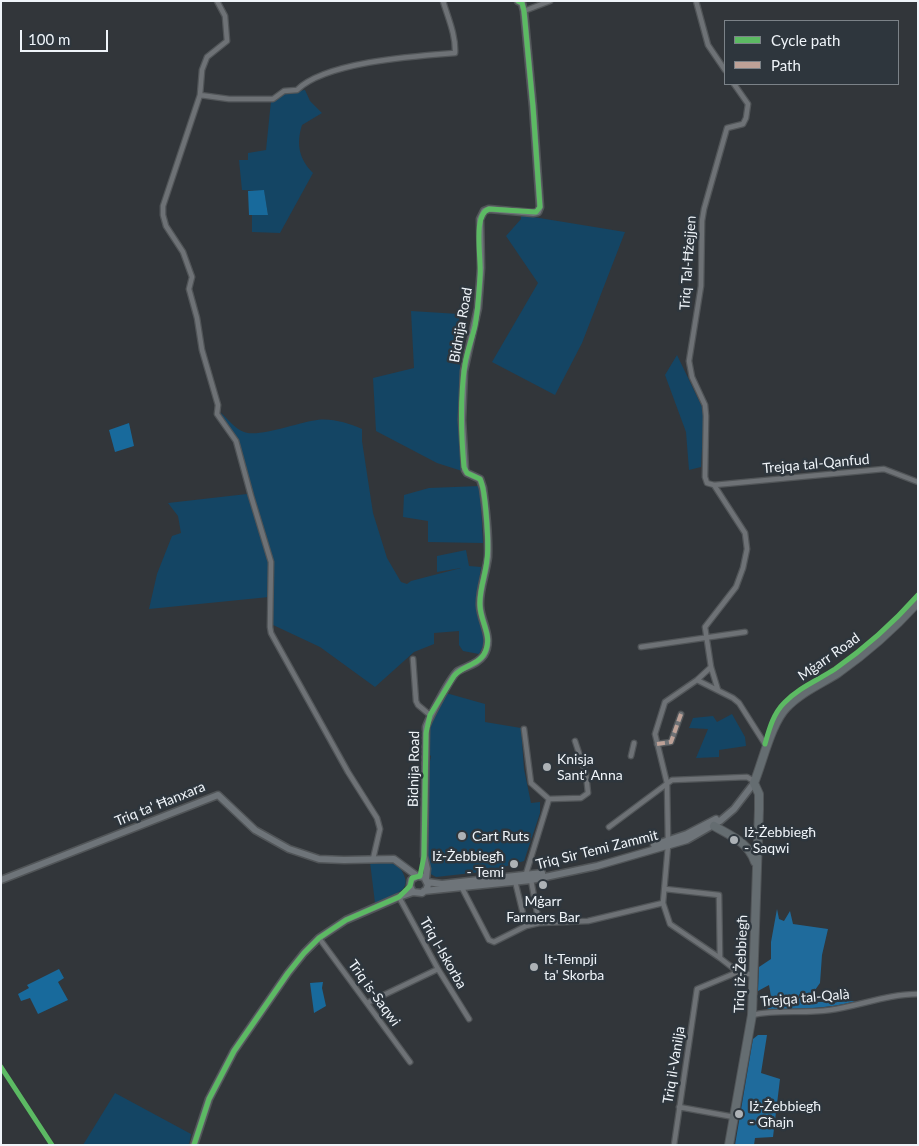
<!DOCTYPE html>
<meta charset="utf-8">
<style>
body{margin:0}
#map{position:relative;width:919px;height:1146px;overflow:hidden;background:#32363a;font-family:Lato,sans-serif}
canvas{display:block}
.frame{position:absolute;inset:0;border:2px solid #eff4f9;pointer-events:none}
.legend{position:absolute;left:724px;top:20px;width:175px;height:65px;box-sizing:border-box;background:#2e363d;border:1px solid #7b8288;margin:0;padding:6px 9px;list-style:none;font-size:15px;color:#eff4f9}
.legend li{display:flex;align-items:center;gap:10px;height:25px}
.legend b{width:25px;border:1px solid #7b8288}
.scale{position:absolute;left:20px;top:30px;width:88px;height:22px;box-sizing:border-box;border:2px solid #eff4f9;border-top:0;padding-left:6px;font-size:15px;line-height:18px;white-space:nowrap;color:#eff4f9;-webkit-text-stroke:4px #2e363d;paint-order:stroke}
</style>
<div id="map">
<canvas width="919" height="1146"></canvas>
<div class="frame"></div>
<ul class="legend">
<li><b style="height:6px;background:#5cba63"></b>Cycle path</li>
<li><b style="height:6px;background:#bda197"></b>Path</li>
</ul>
<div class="scale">100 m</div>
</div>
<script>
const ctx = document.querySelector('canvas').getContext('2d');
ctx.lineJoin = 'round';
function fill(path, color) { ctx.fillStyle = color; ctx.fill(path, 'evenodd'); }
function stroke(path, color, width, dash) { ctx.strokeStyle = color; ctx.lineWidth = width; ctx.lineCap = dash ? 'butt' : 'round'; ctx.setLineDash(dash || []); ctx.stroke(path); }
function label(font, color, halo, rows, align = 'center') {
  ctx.font = font + ' Lato,sans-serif'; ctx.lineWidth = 5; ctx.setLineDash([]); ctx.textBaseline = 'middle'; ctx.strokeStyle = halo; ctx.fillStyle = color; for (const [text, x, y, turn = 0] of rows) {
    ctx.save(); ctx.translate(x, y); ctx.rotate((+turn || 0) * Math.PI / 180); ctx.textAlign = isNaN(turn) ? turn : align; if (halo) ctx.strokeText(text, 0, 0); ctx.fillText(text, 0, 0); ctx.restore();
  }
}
fill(new Path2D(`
 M305,90L310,101L322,113L302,125C296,144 299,159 313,173L280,233L252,232V215H268L264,191L242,190L239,160H248V153L266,150L271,101L282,94Z
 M521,215L625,232L582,343L555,395L492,362L538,283L506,236L521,219Z
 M411,311L459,314L462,471L437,463L376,431L373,378L414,368Z
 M677,355L704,411L701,467L689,470L686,432L665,375Z
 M220,412C227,418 235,429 244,432C258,438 300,422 317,420C332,418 348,423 362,429V441L373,513L387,558L401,582L407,584L411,581L461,568L437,572V556L466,550L469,566L481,567C479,581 477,595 477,610C478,629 493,633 479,654L463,651L459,645V631L434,633V644L414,652L375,687L320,647L271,624L273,562L237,440Z
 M480,486L483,543L428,542V521L403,517L404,495L429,488Z
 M247,494L260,527L262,540L269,561V597L149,609L157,574L172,536L181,533L178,516L168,503Z
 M446,693L485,704V722L521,728L524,769L531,803L540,802V813L524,861L490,871L436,877L429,873C426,840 424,788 431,756L427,753L429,724Z
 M732,714L745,737L746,746L719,750V757L696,758L708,729L689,728L693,718L713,716L717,722Z
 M370,862C385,862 400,860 405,878C406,882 406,885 403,889C396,895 383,899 375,903Z
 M115,1093L191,1134L189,1145H83Z`), '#144564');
fill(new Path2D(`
 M777,909L779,919L784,921L790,911L793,924L828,929L822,955L820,983L815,990L818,1002L856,1001C827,1009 799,1009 769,1009L763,1006L772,1002L769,985L758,991L759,967L771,959V942Z
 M758,1035H767L761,1073L780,1079L773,1137L755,1138L754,1145H735L753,1039Z`), '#1f6b9c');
fill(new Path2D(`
 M264,190L268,215H249L248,191Z
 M129,423L134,446L115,452L109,430Z
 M59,969L64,978L58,982L68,1000L38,1014L30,998L21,1001L18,994L29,988L27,985Z
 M323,982L322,988L326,1006L314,1013L310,983Z`), '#186a9c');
const street = new Path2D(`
 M217,1L225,16L227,41L207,57L202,70L200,95L163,206V215L166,226L183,252L192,277L189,289L197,318L202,350L218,405L217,414L236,441L251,496L271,562L270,627L271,633L348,772L377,818L380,829L373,859
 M696,1L708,45L725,70
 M524,11L550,1
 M734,84L748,104L746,118L743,124L727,128L704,209L702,221L701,286L689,361L692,377L705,405L706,416L705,477L707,483L714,485L884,469L918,482
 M200,95L229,99H273L284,91L297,90C325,62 415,56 455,53C456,35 448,18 443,1
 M714,485L745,533L747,549L743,568L736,587L705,627L711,667L718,690
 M641,647L745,632
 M413,659L416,701L418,705L430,715
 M697,680L733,698L739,703L765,744
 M524,729L531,783L549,799L525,877
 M657,744L671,742L681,714
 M631,756L634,743
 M549,799L581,798L588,793L586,774L575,741
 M609,827L672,780L747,777L752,780L754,783
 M668,841L667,783L655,734L665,702L697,680L711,667
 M668,846L663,903L670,924L720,958L738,972
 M531,880L539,923
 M515,881L526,926
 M461,886L489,940L494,942L526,926L539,923L588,921L663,903
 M665,889L719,895L720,958
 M399,897L438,969L469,1019
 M319,938L410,1062
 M367,1003L438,969
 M752,1015C778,1009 804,1014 830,1010C859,1006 888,994 918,994
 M679,1107L734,1117
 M674,1145L697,989L738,972L754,975`);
const secondary = new Path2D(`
 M654,845L687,834L716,819
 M426,879L427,869L424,856L426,727C429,718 451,676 458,671C467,666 478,664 484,655C494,638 481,623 480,606C479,590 486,574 488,557C489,535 486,510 483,488L480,479L467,473L465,470L462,420L464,371L478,308L481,268L480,219L484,211L489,209L533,213L538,212L540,207L533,107L524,11L522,3L518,1
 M1,880L218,795L255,830L289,849L319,859L344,860L394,859L417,876
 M427,882L442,884L542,873
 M424,891L531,880L597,866L687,840L720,821L734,809L754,783
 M194,1145L209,1099L234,1051L288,973L304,953L319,938L346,920L399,897L413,892L422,893L426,890L428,885L424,877L417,876L411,880L410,886L413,892`);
const primary = new Path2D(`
 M714,826C731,836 748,842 755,862
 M729,1145L752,1015L759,809V794L754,783C763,761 771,723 787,707C801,692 821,684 838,673C866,653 894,629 918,602`);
stroke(street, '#515558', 7);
stroke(secondary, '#515558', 9);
stroke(primary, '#515558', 10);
stroke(street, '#6e7276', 4.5);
stroke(secondary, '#6e7479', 6);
stroke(primary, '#656d71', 8);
stroke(new Path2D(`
 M657,744L671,742L681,714`), '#bda197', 4, [8, 4]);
stroke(new Path2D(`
 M765,744C769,730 773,714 784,703C798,688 818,680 835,669C865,648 894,622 918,595
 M1,1067L52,1145
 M194,1145L209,1099L234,1051L288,973L304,953L319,938L346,920L399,897L410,886L412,878L420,876L424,856L426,733L430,715L454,676C463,665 481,665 486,650C492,634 480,621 480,605C479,590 486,574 487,559C489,546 486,490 480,479L467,473L464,467C461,434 460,397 465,364C467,351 472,339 475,326C478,310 479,293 480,277C482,261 472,214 489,209L536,212L540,207L533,107L524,11L522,3L518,1`), '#5cba63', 5);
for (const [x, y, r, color] of [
 [547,767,5,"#adb2b6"],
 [462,836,5,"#adb2b6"],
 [734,840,5,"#adb2b6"],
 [514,864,5,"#adb2b6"],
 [543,885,5,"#adb2b6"],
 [534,967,5,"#adb2b6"],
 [739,1114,5,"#adb2b6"]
]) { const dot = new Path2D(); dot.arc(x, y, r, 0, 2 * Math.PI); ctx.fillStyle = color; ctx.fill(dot); stroke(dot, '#2e363d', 2); }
label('14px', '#eff4f9', '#2e363d', [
 ["Triq Tal-Ħżejjen",688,263,-86],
 ["Bidnija Road",461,325,-80],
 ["Trejqa tal-Qanfud",816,464,-5],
 ["Mġarr Road",829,657,-35],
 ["Bidnija Road",414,769,-89],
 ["Triq ta' Ħanxara",160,804,-22],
 ["Triq Sir Temi Zammit",597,850,-14],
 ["Triq l-Iskorba",443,953,60],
 ["Triq iż-Żebbiegħ",741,964,-88],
 ["Triq is-Saqwi",374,993,54],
 ["Trejqa tal-Qalà",805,998,-5],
 ["Triq il-Vanilja",674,1065,-81]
]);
label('14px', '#eff4f9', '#2e363d', [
 ["Knisja",557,759],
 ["Sant' Anna",557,775],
 ["Iż-Żebbiegħ",744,832],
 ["- Saqwi",744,848],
 ["Cart Ruts",472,836],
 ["Iż-Żebbiegħ",504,856,"right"],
 ["- Temi",504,872,"right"],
 ["Mġarr",543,901,"center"],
 ["Farmers Bar",543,917,"center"],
 ["It-Tempji",544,959],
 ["ta' Skorba",544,975],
 ["Iż-Żebbiegħ",749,1106],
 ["- Għajn",749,1122]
], 'left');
</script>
